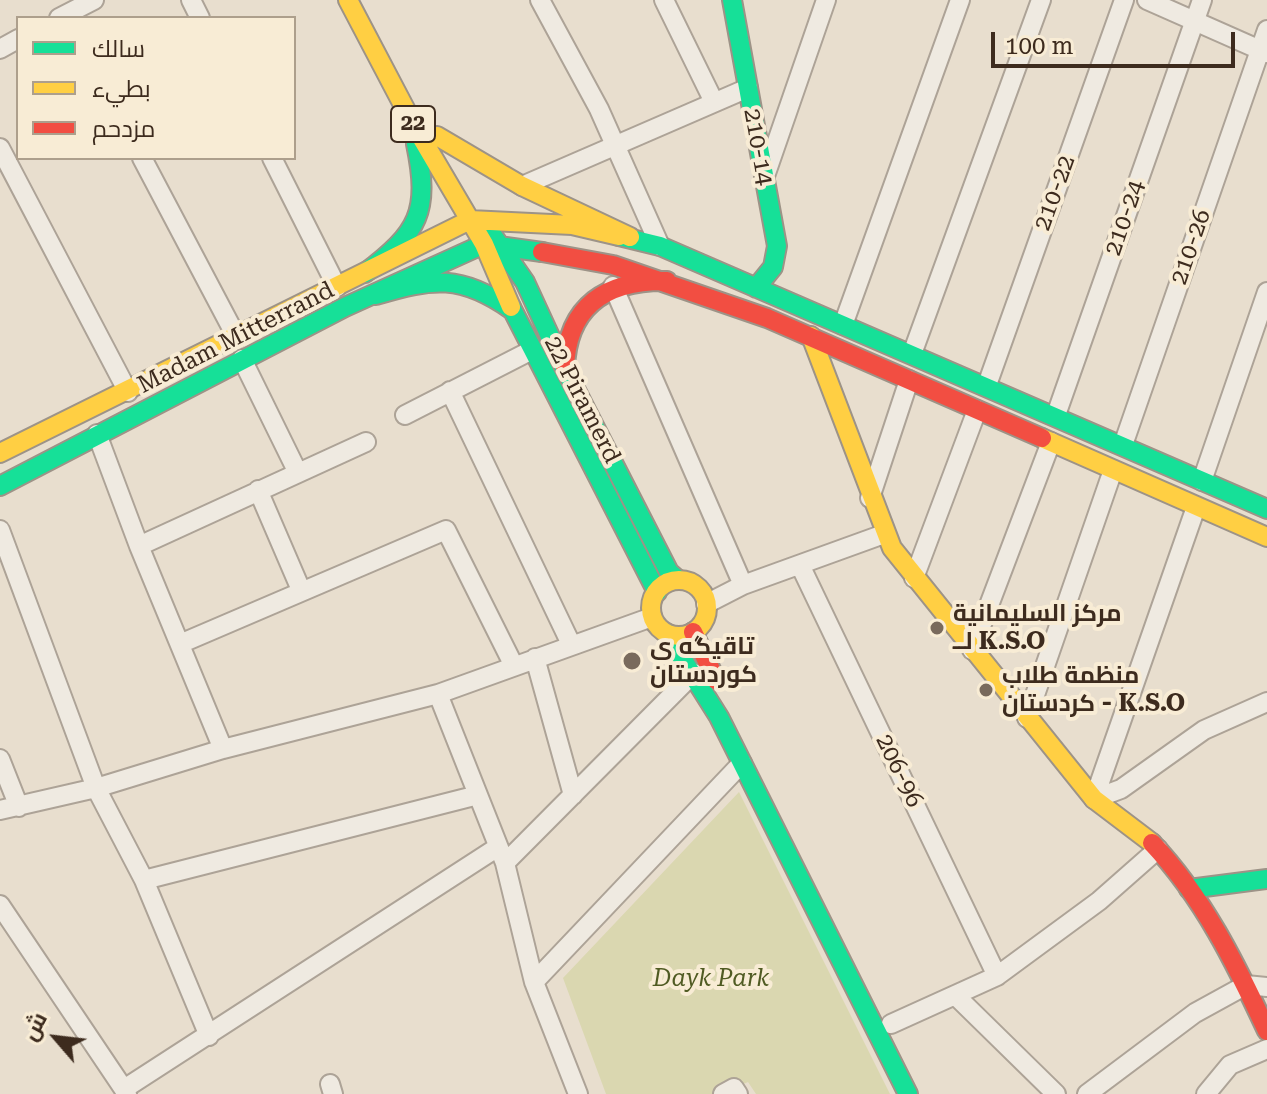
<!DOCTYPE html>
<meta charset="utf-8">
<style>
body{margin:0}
#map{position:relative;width:1267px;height:1094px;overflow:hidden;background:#e8dece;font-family:"Roboto Serif",Cairo,serif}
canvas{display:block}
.legend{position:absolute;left:16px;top:16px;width:280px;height:144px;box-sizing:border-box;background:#f8ecd5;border:2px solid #ad9f8c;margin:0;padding:10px 14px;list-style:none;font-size:24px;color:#3d2b1e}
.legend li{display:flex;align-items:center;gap:16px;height:40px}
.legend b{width:40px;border:2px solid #ad9f8c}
.north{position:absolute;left:16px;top:998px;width:80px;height:80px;-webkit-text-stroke:6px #f8ecd5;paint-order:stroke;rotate:298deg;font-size:22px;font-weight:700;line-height:32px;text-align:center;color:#3d2b1e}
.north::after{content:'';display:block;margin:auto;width:28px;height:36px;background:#3d2b1e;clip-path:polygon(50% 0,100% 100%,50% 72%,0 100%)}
.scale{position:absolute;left:991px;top:32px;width:244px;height:36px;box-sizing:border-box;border:4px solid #3d2b1e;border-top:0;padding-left:10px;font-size:24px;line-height:28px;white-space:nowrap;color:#3d2b1e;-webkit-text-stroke:6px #f8ecd5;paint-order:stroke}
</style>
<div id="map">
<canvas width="1267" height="1094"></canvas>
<ul class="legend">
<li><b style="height:10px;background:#16e098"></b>سالك</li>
<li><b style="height:10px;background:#ffcf43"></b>بطيء</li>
<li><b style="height:10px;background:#f24e42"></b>مزدحم</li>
</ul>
<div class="north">ش</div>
<div class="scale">100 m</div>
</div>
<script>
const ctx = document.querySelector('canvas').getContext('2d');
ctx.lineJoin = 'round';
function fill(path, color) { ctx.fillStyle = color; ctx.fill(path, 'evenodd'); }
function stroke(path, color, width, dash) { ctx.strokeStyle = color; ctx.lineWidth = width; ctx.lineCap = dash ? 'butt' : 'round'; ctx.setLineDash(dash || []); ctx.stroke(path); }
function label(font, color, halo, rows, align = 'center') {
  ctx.font = font + ' "Roboto Serif",Cairo,serif'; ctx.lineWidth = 8; ctx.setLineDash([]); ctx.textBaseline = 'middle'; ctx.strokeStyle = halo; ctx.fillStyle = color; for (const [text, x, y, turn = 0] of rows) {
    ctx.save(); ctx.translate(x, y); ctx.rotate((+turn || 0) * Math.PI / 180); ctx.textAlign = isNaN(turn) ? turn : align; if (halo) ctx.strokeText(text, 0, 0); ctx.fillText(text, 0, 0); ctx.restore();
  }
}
fill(new Path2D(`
 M739,792L890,1094H756L748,1082L721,1094H606L563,978Z`), '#dad7b0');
const street = new Path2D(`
 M191,0L200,18
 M540,0L599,109L660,246
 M664,0L714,102
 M1147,0L1267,53
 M59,18L94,0
 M0,49L18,39
 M0,148L128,392
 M142,158L237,338
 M272,158L337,287
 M764,179L826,0
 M522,186L748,88
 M613,286L743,585
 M843,325L960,0
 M912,354L1041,0
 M242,359L298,473
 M987,385L1124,0
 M450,391L571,644
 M405,415L532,350
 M1056,415L1202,0
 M97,434L139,546
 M1123,445L1267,30
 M1202,481L1267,292
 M258,490L301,590
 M870,498L909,380
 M0,530L96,788L144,880L209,1036
 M800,565L997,976
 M914,578L977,410
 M706,604L743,585L884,534
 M182,643L446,530L514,666
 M972,650L1051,442
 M535,658L573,795
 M438,694L505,863L534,982L578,1094
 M1027,718L1113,470
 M223,749L139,546L366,442
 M0,759L19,807
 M1094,799L1196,507
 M1094,799L1121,789L1204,730L1267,702
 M0,810L96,788L223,749L438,694L652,617
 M505,863L694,673
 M144,880L478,795
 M0,905L127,1094
 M534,982L742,763
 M956,996L1056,1094
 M891,1024L997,976L1099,901L1158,849
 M330,1084L333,1094
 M124,1089L498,847
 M723,1094L734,1088L738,1094
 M1087,1094L1195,1013L1246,985L1267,987
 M1206,1094L1230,1065L1267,1049`);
const fast = new Path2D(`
 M732,0L777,246L773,267L756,288
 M491,233L525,282L565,369L669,572L677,579
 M619,236L660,246L1267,509
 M365,273C419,232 430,212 416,144
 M376,295C433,278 461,274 512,310
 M511,307L657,592
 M0,486L345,307L484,244L542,252
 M666,633L719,717L908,1094
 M1189,889L1267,879`);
const slow = new Path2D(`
 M348,0L411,120L484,244L511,307
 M437,136L522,186L630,237
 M811,336L892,548L1094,799L1152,843
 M1042,438L1267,537
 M0,453L470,220L572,225L619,236
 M651 608a28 28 0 1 1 56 0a28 28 0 1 1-56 0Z`);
const jam = new Path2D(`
 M542,252L613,265L767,318L1042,438
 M565,368C567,305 607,280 667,281
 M693,632L716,680
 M1152,843C1203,897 1236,964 1267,1031`);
stroke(street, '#ada397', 22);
stroke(fast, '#9d9387', 22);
stroke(slow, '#9d9387', 22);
stroke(jam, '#9d9387', 22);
stroke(street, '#efeae1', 18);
stroke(fast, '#16e098', 18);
stroke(slow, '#ffcf43', 18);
stroke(jam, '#f24e42', 18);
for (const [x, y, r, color] of [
 [937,628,8,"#796a5c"],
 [632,661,10,"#796a5c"],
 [986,690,8,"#796a5c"]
]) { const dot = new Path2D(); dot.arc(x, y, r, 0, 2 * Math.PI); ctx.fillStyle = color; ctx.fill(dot); stroke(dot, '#f8ecd5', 3); }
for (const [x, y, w] of [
 [413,124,44]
]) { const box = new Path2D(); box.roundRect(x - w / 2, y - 18, w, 36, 6); ctx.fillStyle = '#f8ecd5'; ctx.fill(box); stroke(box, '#3d2b1e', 2); }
label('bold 22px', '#3d2b1e', null, [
 ["22",413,124]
]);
label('24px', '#3d2b1e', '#f8ecd5', [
 ["210-14",758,147,80],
 ["210-22",1055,193,-70],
 ["210-24",1125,218,-71],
 ["210-26",1191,247,-71],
 ["Madam Mitterrand",236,338,-27],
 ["22 Piramerd",582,400,63],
 ["206-96",899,771,64]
]);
label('bold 24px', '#3d2b1e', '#f8ecd5', [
 ["مرکز السلیمانیة",953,614],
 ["لــ K.S.O",953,642],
 ["تاقيگه ى",650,647],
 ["كوردستان",650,675],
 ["منظمة طلاب",1002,676],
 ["كردستان - K.S.O",1002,704]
], 'left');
label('italic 24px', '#505b23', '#f8ecd5', [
 ["Dayk Park",711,979]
]);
</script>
